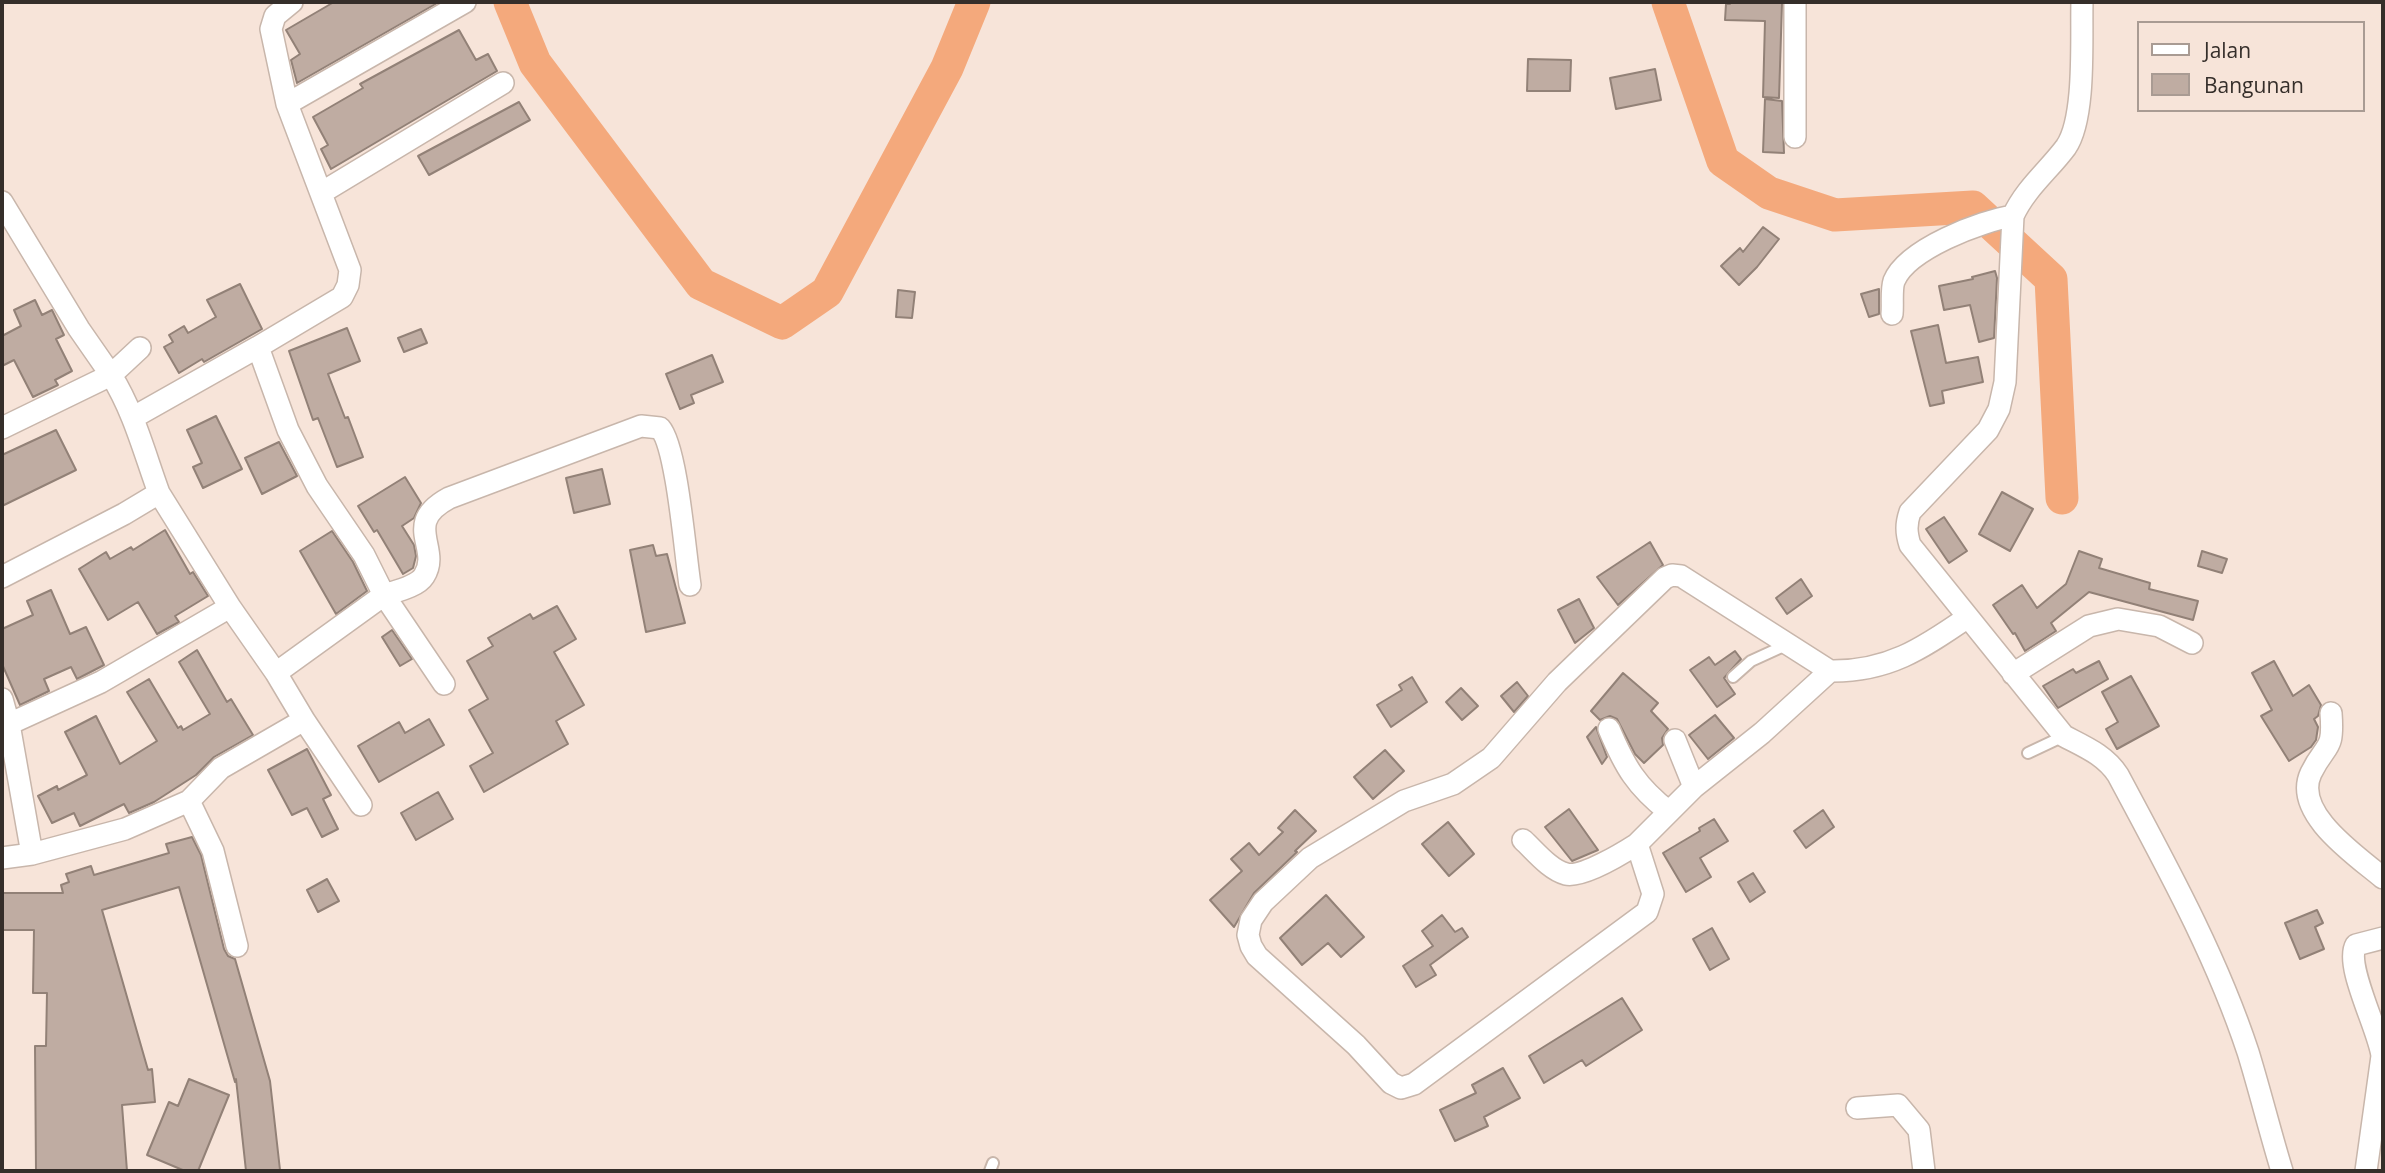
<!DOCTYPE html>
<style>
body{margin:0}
#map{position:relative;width:2385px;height:1173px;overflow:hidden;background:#f7e4d9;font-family:"Open Sans",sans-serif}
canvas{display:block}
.frame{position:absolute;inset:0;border:4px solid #352e2a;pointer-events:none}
.legend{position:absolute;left:2137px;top:21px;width:228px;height:91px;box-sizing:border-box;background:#f7e4d9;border:2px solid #a99b93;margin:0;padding:9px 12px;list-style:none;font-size:21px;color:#352e2a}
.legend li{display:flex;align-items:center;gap:14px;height:35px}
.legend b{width:35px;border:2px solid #a99b93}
</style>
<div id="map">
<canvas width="2385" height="1173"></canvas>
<div class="frame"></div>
<ul class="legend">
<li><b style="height:9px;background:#fff"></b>Jalan</li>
<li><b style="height:19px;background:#bfaca2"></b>Bangunan</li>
</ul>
</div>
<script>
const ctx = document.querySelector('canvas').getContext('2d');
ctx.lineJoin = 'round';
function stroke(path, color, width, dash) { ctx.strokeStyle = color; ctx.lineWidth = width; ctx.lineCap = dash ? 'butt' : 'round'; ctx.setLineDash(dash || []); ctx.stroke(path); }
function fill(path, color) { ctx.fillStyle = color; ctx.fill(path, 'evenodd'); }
stroke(new Path2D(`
 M510,2L535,63L701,284L782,323L827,292L947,68L974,2
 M1668,2L1723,161L1769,193L1835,215L1973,207L2051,279L2062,498`), '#f4a97c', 33);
const building = new Path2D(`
 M334,2H439L297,83L291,60L300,54L286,30Z
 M1730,2L1782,3L1779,98L1763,97L1765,21L1725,20L1726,4H1730Z
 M459,30L476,60L488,54L497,71L331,169L321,149L328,145L313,117L363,88L360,84Z
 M1528,59L1571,60L1570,91H1527Z
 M1655,69L1661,100L1616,109L1610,78Z
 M1765,99L1782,101L1784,153L1763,152Z
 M519,102L530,120L429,175L418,156Z
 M1763,227L1779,239L1757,267L1739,285L1721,266L1740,248L1743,252Z
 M1995,271L1997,278L1994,338L1979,342L1970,305L1944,310L1939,286L1973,279L1972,277Z
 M240,284L262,329L204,362L202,359L179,373L164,347L173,342L169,335L184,326L188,333L216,317L207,300Z
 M1879,289V314L1869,317L1861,294Z
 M898,290L915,292L912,318L896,317Z
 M35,300L42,315L52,310L64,335L56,339L72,371L55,380L58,385L33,397L14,360L2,366V336L21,326L14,310Z
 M1938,325L1946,363L1978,357L1983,382L1942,391L1944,403L1930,406L1911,331Z
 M347,328L360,361L328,374L345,418L348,417L363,457L337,467L318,418L313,420L289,351Z
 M421,329L427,343L404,352L398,338Z
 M712,355L723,382L691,395L694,403L680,409L666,374Z
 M216,416L242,469L203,488L193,467L202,463L187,430Z
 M56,430L76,470L2,506V455Z
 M279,442L297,476L262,494L245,458Z
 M602,469L610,504L574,513L566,478Z
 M405,477L421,503L414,518L402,526L414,545L416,556L413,568L403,574L377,530L374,532L358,506Z
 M2002,492L2033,509L2010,551L1979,534Z
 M1944,517L1967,551L1949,563L1926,529Z
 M165,530L190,574L193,572L208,596L175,616L179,622L157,634L138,602L108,620L79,569L106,552L110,559L131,547L133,550Z
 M332,531L353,562L367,591L336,614L300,551Z
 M1650,542L1663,565L1618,605L1597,577Z
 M653,545L656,556L667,554L685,623L646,632L630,550Z
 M2079,551L2102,559L2099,568L2150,583L2149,589L2198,601L2193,620L2089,592L2051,623L2056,631L2025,651L2015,633L2013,634L1993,605L2022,585L2037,608L2066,584Z
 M2202,551L2227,559L2222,573L2198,566Z
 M1801,579L1812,596L1787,614L1776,598Z
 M51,590L70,634L86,627L104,665L77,679L71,667L44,679L49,691L20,705L2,664V629L33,615L27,601Z
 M1579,599L1594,628L1575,643L1558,610Z
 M557,606L576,639L554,652L584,705L556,721L568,744L484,792L470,766L493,753L469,710L488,699L467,661L493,646L488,638L530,614L533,619Z
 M392,630L412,659L400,666L382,637Z
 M197,650L227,702L231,699L253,735L214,757L196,775L154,802L129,813L124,804L80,826L74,813L52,823L38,796L57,786L58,790L87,775L65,732L96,716L120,764L157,741L127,692L149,679L178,728L181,726L183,730L210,714L179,662Z
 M1735,651L1741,659L1724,678L1735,694L1717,707L1690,670L1709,657L1715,665Z
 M2099,661L2108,679L2058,708L2043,686L2073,669L2076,673Z
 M2274,661L2293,696L2309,685L2321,705L2318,716L2314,719L2318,727L2316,740L2311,747L2289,761L2261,716L2272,710L2252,673Z
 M1623,673L1658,703L1651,711L1668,729L1662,738L1663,745L1644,763L1635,754L1617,719L1610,716L1600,720L1591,711Z
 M2131,676L2159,726L2117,749L2106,729L2118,722L2102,692Z
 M1412,677L1427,702L1391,727L1377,705L1402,690L1399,685Z
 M1517,682L1528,696L1514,712L1501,696Z
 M1461,688L1478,706L1462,720L1446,702Z
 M1715,715L1734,738L1708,759L1689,735Z
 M429,719L444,745L379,782L358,746L399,722L405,733Z
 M1596,727L1607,757L1602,764L1587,737Z
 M307,749L331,795L323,799L338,829L322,837L307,808L292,815L268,770Z
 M1385,750L1404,771L1373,799L1354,777Z
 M438,792L453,819L416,840L401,813Z
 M1569,809L1598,850L1572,861L1545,827Z
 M1295,810L1316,831L1295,851L1297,852L1254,893L1234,927L1210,900L1242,871L1231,859L1249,843L1259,855L1283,832L1278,828Z
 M1823,810L1834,827L1806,848L1794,831Z
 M1714,819L1728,841L1700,858L1711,877L1686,892L1663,853L1700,831L1699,828Z
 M1448,822L1474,854L1449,876L1422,844Z
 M192,837L201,855L224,949L228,956L235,959L270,1081L280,1170L246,1171L236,1079L235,1082L179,887L102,910L148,1070L152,1069L155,1102L122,1105L127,1171H36L35,1046H46L47,993H33L34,930H2V893H63L61,885L69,882L66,874L91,866L94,875L169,853L166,844Z
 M1753,873L1765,892L1750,902L1738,882Z
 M327,879L339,901L318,912L307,890Z
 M1326,895L1364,937L1341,957L1328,943L1302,965L1280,938Z
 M2317,910L2323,923L2315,927L2324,949L2300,959L2285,923Z
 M1442,915L1455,932L1462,928L1468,937L1430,965L1436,975L1416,987L1403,966L1433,946L1422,931Z
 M1712,928L1729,959L1710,970L1693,939Z
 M1622,998L1642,1030L1586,1066L1582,1060L1544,1083L1529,1056Z
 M1503,1068L1520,1098L1484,1117L1488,1126L1455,1141L1440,1110L1476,1093L1472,1085Z
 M189,1079L229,1095L198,1171H185L147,1155L169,1102L178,1106Z`);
fill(building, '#bfaca2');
stroke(building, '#928177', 2);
const service = new Path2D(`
 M1733,677L1751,661L1786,645
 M2028,753L2064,736
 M990,1171L993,1163`);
const minor = new Path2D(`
 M1795,2V137
 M2082,2C2081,38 2086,118 2066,147C2049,170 2025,189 2013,216L2005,382L1999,409L1988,430L1910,512C1906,524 1906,532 1910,545L2064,736C2085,747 2105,755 2118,775C2166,865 2216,955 2248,1052C2260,1091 2270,1132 2282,1171
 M287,104L465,2
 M321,193L503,83
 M2,202L79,329L111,375L140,348
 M1892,314C1893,305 1891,290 1894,281C1907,249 1981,221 2013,216
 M258,347L342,297L348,285L350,270L287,104L271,29L275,16L292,2
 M2,428L111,375C134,412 144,452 159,493L124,514L2,577
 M159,493L230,607
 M1830,671L1762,733L1694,787L1637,844L1653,894L1647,912L1414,1084L1401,1088L1391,1083L1356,1045L1257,956L1251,946L1248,935L1251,920L1263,902L1310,858L1404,801L1453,784L1491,758L1557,682L1665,578L1672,575L1681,576L1830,671C1887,672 1922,649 1968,617
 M2013,674L2089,626L2118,619L2159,626L2192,643
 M444,684L384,595C396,591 417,587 424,576C442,548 401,524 449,498L641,426L660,428C677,447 685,553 690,585
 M2,699L9,724
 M2331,713C2334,753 2326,742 2311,773C2292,813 2357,856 2383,878
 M304,720L361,805
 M1609,729C1625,767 1636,786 1669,812
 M1675,740L1694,787
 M189,801L213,851L237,946
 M1523,840C1535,851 1550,870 1566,874C1582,878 1623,853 1637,844
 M32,854L9,724L101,682L230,607L276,673
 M2,858L32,854L125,829L189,801L221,768L304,720L276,673L384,595L364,555L317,486L288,430L258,347L134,417
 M1857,1108L1898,1105L1919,1130L1924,1171
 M2366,1171L2382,1056C2379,1030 2344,965 2356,945L2383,938`);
stroke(service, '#c8b6ab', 14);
stroke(minor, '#c8b6ab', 24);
stroke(service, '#fff', 10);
stroke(minor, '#fff', 21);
</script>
